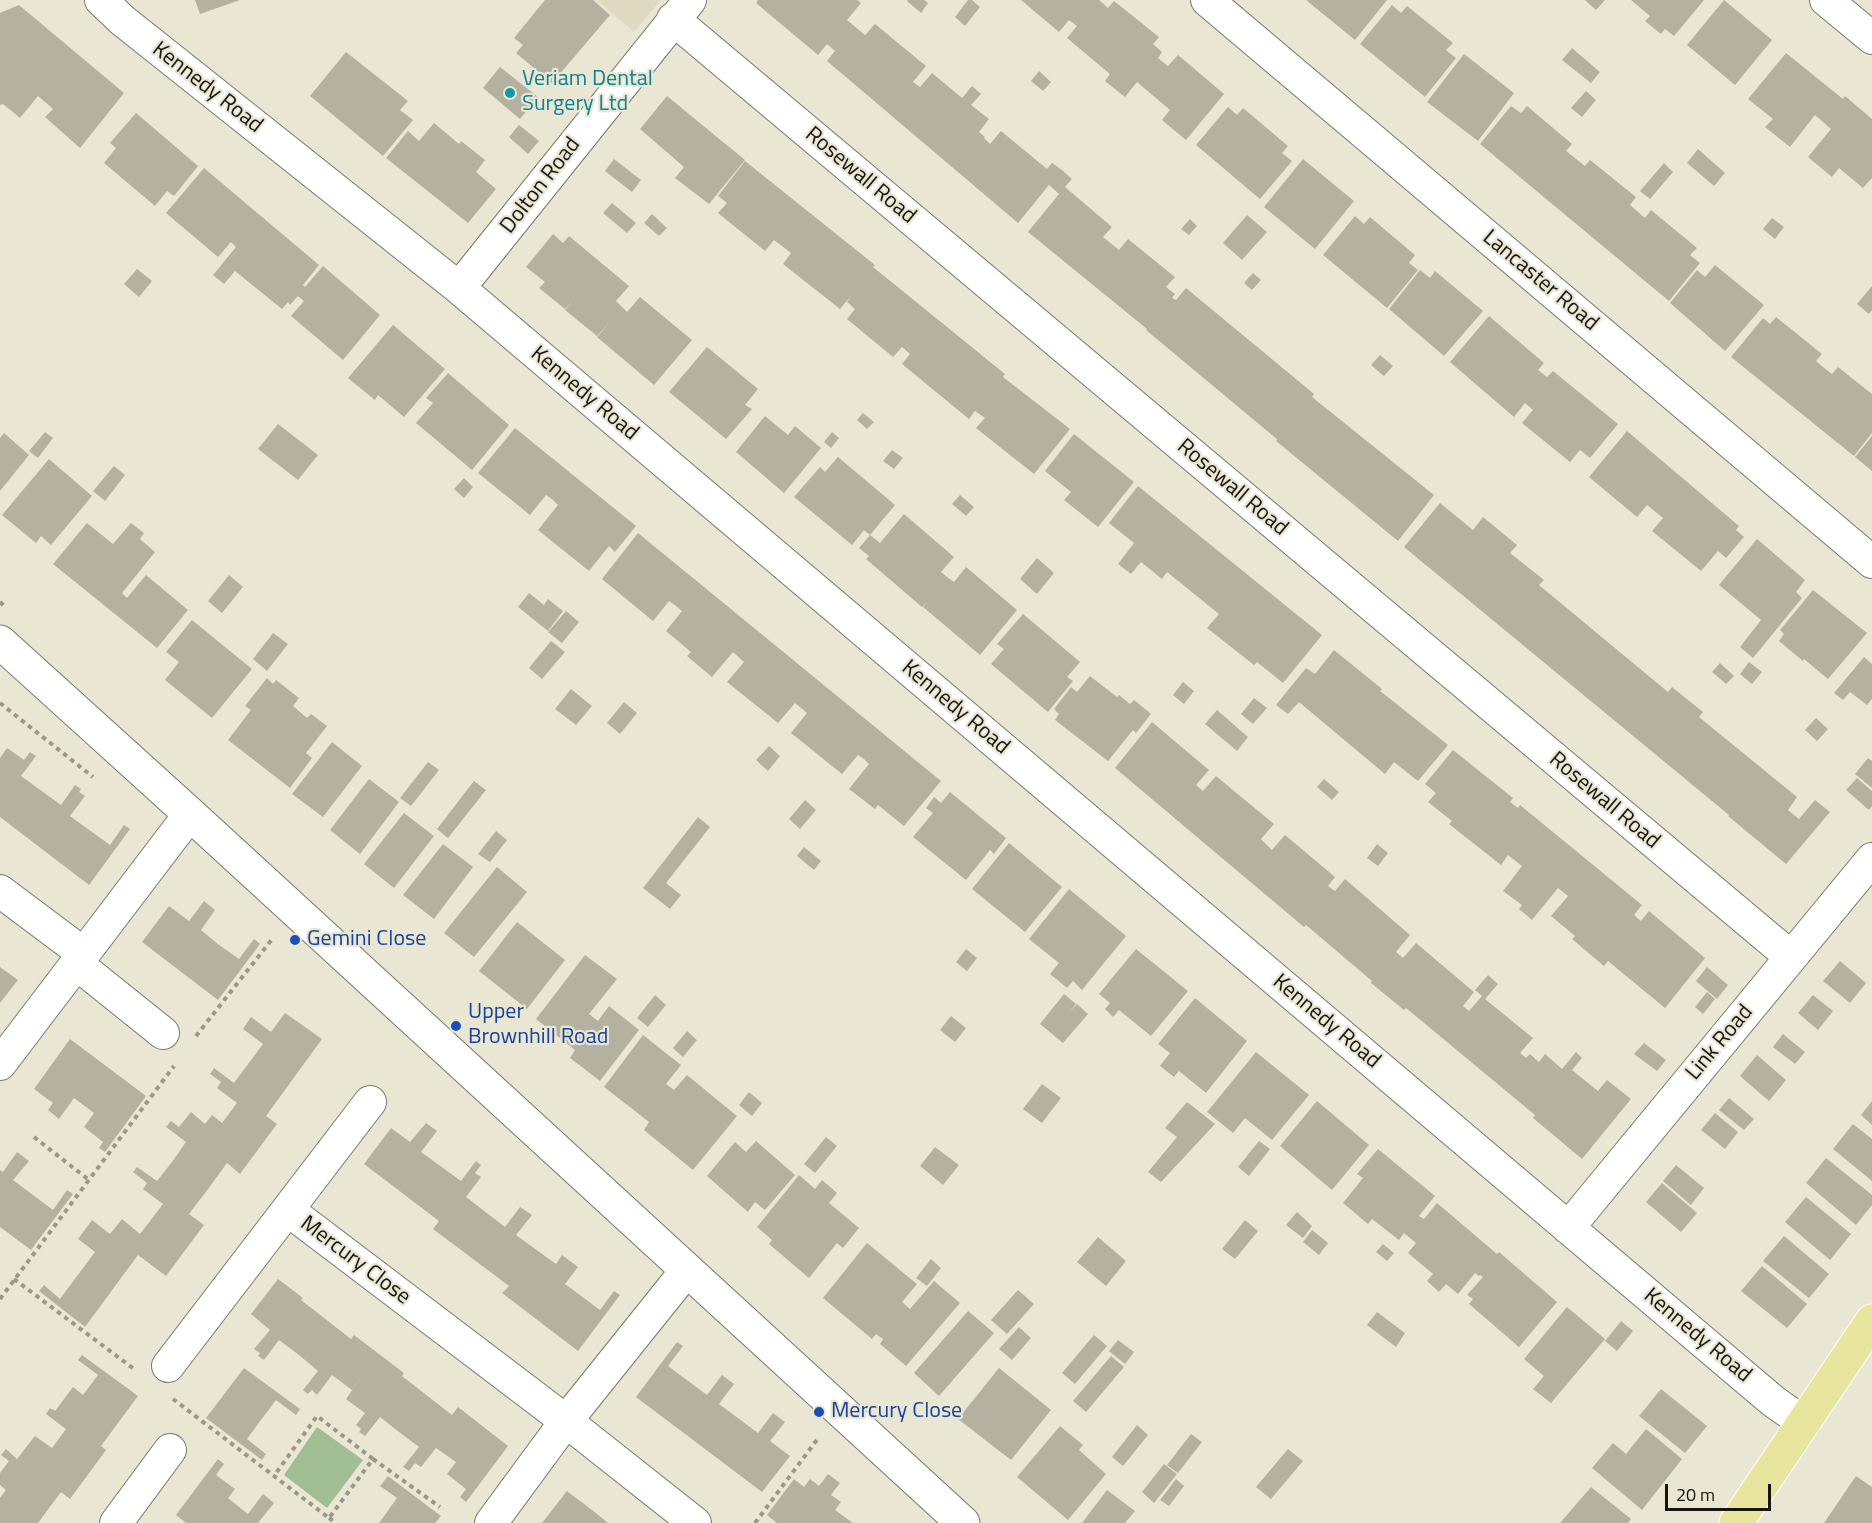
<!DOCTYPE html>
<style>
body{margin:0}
#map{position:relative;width:1872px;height:1523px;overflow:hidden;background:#eae6d4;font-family:"Titillium Web",sans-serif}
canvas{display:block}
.scale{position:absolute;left:1665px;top:1484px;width:106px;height:27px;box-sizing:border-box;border:3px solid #16140e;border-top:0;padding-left:8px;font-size:18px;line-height:21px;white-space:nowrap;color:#16140e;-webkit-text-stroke:4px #eae6d4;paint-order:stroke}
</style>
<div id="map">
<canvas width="1872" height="1523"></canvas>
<div class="scale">20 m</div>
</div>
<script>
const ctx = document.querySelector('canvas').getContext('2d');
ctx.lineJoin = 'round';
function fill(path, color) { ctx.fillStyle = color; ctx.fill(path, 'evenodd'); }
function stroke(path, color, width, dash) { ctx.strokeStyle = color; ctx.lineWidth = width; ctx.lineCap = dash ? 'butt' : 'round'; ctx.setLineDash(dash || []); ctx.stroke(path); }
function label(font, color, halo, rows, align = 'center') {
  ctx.font = font + ' "Titillium Web",sans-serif'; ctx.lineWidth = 4.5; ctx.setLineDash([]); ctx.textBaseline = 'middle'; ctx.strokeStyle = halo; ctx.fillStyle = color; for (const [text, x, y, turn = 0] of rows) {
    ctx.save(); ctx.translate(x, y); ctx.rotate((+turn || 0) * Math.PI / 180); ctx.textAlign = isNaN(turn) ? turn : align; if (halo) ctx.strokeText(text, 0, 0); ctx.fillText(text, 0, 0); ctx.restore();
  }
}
fill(new Path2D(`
 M597,0H661L634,32Z`), '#e0d9c1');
fill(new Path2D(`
 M317,1427L363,1460L327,1508L284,1475Z`), '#a1bd93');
fill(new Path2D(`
 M195,0H240L200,14Z
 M545,0H593L610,15L552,83L516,53L523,45L514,38Z
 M758,0H857L861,3L847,20L865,35L875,24L926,66L913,82L920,87L932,73L962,98L972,86L981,94L971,105L989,119L979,132L985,137L984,138L990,144L1001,131L1047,169L1052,163L1062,170L1072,179L1065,187L1112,227L1103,237L1119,250L1128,239L1175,277L1166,287L1175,294L1172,298L1176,300L1186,288L1314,394L1312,397L1434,495L1398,541L1276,441L1278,440L1146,330L1147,329L1028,232L1059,194L1049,185L1018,223L827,61L835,51L827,44L818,55L756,3Z
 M908,0H924L928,3L921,13L907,1Z
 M968,0H972L980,7L965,26L955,17Z
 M1021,0H1099L1108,8L1114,1L1159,37L1153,44L1162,52L1158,58L1168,66L1178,55L1224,94L1186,140L1162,120L1170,110L1137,82L1125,97L1105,81L1110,74L1067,38L1077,26L1069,20L1059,32Z
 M1306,0H1387L1355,40Z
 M1585,0H1605L1596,10Z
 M1631,0H1704L1674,36L1665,29L1661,34L1645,21L1650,16Z
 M1724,0L1772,40L1735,85L1687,45Z
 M19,5L124,93L80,148L45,117L53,109L38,96L20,118L3,104L0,105V13Z
 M1392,5L1401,13L1407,6L1453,43L1446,50L1456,58L1425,97L1360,44Z
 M1572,48L1600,72L1591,83L1562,60Z
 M346,52L408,101L400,110L413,120L383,156L310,96Z
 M1786,53L1843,99L1845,96L1872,119V178L1863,188L1839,168L1832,177L1808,157L1831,129L1815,115L1790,147L1765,127L1773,119L1748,99Z
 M1464,54L1514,93L1478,141L1427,102Z
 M500,67L538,97L520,119L483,88Z
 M1039,71L1051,82L1043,91L1031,81Z
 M1586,91L1596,100L1582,117L1571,108Z
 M667,96L745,160L709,204L675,178L684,167L640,129Z
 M1511,106L1521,113L1527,106L1572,144L1566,151L1585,166L1590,160L1636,197L1630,205L1645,218L1651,210L1697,248L1690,255L1700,263L1669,301L1480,144Z
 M1228,107L1237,115L1243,108L1288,146L1282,153L1292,161L1260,199L1196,145Z
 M136,113L198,166L174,196L167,191L155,206L104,163L116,148L110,143Z
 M434,123L459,144L461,141L485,160L476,172L496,189L468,223L386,158L408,131L419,141Z
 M519,125L539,141L528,154L509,137Z
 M1698,149L1725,173L1714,186L1687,163Z
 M614,159L641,180L632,192L605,171Z
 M1303,159L1354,201L1315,249L1264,207Z
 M745,161L875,265L873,267L1005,374L1003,377L1070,429L1034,474L976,428L985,418L975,411L969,419L902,364L910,354L902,347L893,357L847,319L855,309L847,302L851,296L840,309L783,264L791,253L774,240L765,251L718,213L727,203L718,196Z
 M1664,163L1673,172L1650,199L1640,191Z
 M204,168L319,265L303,285L305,287L323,266L380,315L343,360L291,316L304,301L298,296L290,305L288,302L282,309L235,271L224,284L213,275L236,247L231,242L218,257L166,213Z
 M612,203L636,223L627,233L603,213Z
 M652,214L667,228L659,236L644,223Z
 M1247,215L1267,232L1242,260L1223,243Z
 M1355,216L1364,224L1370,217L1415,255L1409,263L1418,270L1387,308L1323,255Z
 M1772,218L1784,227L1775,239L1763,229Z
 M1190,219L1197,226L1189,235L1181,229Z
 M553,234L563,243L569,236L629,286L616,301L627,312L640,297L692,340L654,385L597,337L610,322L597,336L565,310L573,301L565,309L539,288L545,282L526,267Z
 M1715,265L1764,305L1725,351L1670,303L1697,270L1705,277Z
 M137,269L152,281L139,297L124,284Z
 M1420,270L1430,278L1435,271L1483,311L1444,356L1389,309Z
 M1253,273L1261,280L1252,290L1244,283Z
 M1872,286V310L1869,314L1857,304Z
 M1489,316L1544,363L1538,370L1547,377L1553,371L1618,424L1590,458L1580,450L1570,462L1522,423L1533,410L1525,403L1514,417L1450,362Z
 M1776,317L1822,354L1816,361L1823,367L1832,374L1838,367L1872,394V433L1854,456L1731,357L1763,318L1770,324Z
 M393,325L445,369L404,417L378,395L375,400L348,378Z
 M707,347L758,389L745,405L752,409L726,439L669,392Z
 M1380,355L1393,366L1384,376L1371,365Z
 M448,373L509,425L472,470L416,423L433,403L426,398Z
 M863,413L874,422L867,429L857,420Z
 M765,416L788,435L795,426L821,448L784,493L736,452Z
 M278,424L318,455L298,480L258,449Z
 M515,428L636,526L615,552L609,546L589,571L538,530L558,505L552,499L546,495L530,515L478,473Z
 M1627,431L1739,526L1736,530L1744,537L1726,558L1718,551L1701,571L1652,531L1663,518L1647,505L1637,517L1589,477Z
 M45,432L53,438L38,458L29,451Z
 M832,432L839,438L831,448L824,442Z
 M4,433L29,455L0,491V438Z
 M1074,434L1134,482L1098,527L1064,500L1071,492L1045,471Z
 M1872,436V471L1855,457Z
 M892,450L903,458L894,469L883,461Z
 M838,457L895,505L870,535L864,530L852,545L794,497L820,467L825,472Z
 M49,459L92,496L51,545L41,536L36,543L2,515Z
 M114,466L125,475L105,501L93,491Z
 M464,478L473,487L464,498L454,489Z
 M1138,486L1322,635L1283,683L1257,662L1254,665L1207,628L1219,614L1167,572L1162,579L1141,562L1131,574L1118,564L1134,543L1109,523Z
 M960,495L974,507L966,516L952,504Z
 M1440,503L1473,530L1483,517L1517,545L1510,553L1544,580L1539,585L1668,692L1672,687L1703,712L1699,717L1797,797L1788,810L1799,819L1815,800L1830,812L1786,864L1728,816L1729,815L1404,547Z
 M904,514L954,557L941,572L947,577L954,582L966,567L1017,610L980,655L923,607L929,600L922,607L866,559L869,556L859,548L870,535L880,543Z
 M87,523L113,544L131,523L144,533L140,539L155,552L122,593L127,598L146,575L188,610L157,648L53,564Z
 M638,533L941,781L904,826L878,805L875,809L849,789L869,764L864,759L858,755L842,774L791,733L807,713L795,703L778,723L727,682L744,662L733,652L712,677L687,656L691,652L666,631L682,611L676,606L669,601L653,621L602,579Z
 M1757,539L1805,580L1796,592L1802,598L1753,658L1740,647L1761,620L1719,585Z
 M1037,558L1054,573L1037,594L1020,579Z
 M229,575L243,587L222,613L208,601Z
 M1813,590L1867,633L1828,679L1804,659L1803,661L1779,641L1784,634L1780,630Z
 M529,593L544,605L548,599L563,611L548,631L518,607Z
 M566,611L579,622L562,643L548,632Z
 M1023,614L1080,662L1067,677L1073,681L1048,712L991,664L1004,649L997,644Z
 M192,620L252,669L212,718L165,680L179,662L166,652Z
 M273,633L288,644L267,671L253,659Z
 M551,641L565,652L542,679L529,668Z
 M1334,650L1382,689L1380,691L1389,698L1448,745L1418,781L1394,762L1385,774L1299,702L1288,714L1276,705L1306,668L1315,674Z
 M1864,657L1872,664V699L1867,705L1850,692L1843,700L1834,693Z
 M1749,662L1762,672L1752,684L1740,674Z
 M1720,663L1734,676L1726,684L1712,672Z
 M1090,676L1117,697L1119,695L1130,704L1134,700L1151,714L1136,733L1133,730L1108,761L1055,720L1059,714L1054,709L1071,687L1077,692Z
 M267,678L273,684L276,680L299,698L293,706L307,718L311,714L327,726L306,753L312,758L290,788L228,740L251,710L245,706Z
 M1183,682L1194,691L1184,704L1173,695Z
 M571,689L592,706L576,725L555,709Z
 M1254,698L1267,708L1253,724L1241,714Z
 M624,702L637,713L620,734L607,723Z
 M1217,710L1248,737L1237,751L1205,724Z
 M1816,718L1828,729L1817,741L1805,730Z
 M1152,722L1209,770L1196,785L1203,791L1216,776L1274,824L1261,839L1272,850L1285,835L1335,877L1328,886L1335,891L1345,879L1410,935L1396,952L1403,958L1416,943L1474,992L1463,1006L1469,1011L1482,996L1475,990L1488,975L1498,984L1485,999L1533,1038L1520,1053L1526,1058L1530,1054L1539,1062L1545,1054L1562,1069L1576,1052L1582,1058L1572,1070L1598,1091L1607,1080L1631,1099L1582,1159L1533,1118L1535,1115L1406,1008L1404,1010L1371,983L1372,981L1306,925L1304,927L1115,768Z
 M332,742L362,766L323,817L292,794Z
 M769,746L780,756L768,771L756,760Z
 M7,748L24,760L30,752L36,756L21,776L61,805L75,785L81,789L79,792L85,796L70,816L110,845L124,825L130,829L89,885L0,817V758Z
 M1453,750L1513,798L1510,802L1518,808L1520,805L1642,905L1634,915L1641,921L1649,911L1705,958L1665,1008L1608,961L1604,966L1572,939L1575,936L1551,916L1568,896L1558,888L1532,920L1519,909L1522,905L1503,891L1522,866L1508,855L1501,865L1449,824L1452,821L1428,802L1436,793L1425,784Z
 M1868,758L1872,761V788L1855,774Z
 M428,762L439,770L411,806L400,798Z
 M1857,778L1872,791V806L1869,810L1846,790Z
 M369,779L399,802L360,854L330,830Z
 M1324,779L1339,792L1332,800L1317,787Z
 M474,781L486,790L448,838L437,829Z
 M950,792L1006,838L994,854L990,850L966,880L913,837L933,813L926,808L934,797L941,803Z
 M805,800L816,810L800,829L789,819Z
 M404,813L434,836L394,888L364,864Z
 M698,817L710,827L666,883L681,895L670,909L643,888Z
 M496,831L507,840L490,862L478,854Z
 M1009,843L1062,887L1025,932L972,889Z
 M443,844L473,867L434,919L403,895Z
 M1377,844L1388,853L1378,866L1367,858Z
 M804,847L821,861L814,870L797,856Z
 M497,867L527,892L474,957L444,933Z
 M1069,889L1126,936L1082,990L1073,981L1067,988L1050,974L1059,963L1029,939Z
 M204,901L215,910L201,930L219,945L239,959L254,939L260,944L218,1000L142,942L169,906L189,921Z
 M517,922L565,960L527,1009L479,971Z
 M966,949L977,958L967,971L956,962Z
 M1136,949L1188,991L1151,1036L1119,1010L1113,1017L1105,1009L1110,1003L1099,994Z
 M585,955L617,979L589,1014L598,1021L609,1006L639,1030L600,1081L570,1058L575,1050L536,1019Z
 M1840,961L1866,983L1850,1003L1823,981Z
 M0,967L18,980L0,1003Z
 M1707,967L1728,985L1717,999L1696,981Z
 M1707,992L1715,999L1703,1014L1695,1007Z
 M1064,994L1076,1004L1070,1011L1077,1004L1088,1014L1063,1043L1040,1024Z
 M655,995L666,1005L648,1027L637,1018Z
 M1813,995L1833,1011L1818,1030L1798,1013Z
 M1195,998L1247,1041L1206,1093L1179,1071L1174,1077L1160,1066L1170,1053L1158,1044Z
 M285,1013L322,1039L266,1116L277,1124L240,1174L227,1163L208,1189L189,1214L204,1225L166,1276L138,1255L85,1327L39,1291L44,1285L60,1299L95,1252L78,1239L92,1220L110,1234L122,1219L140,1234L163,1204L143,1189L147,1183L133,1172L137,1167L157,1181L172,1162L186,1142L166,1127L171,1121L179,1127L191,1112L205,1124L212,1115L222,1123L237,1103L217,1088L221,1082L210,1074L214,1068L234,1083L263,1044L243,1029L251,1017L271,1032Z
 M951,1016L966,1028L955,1042L940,1030Z
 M687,1031L697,1040L683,1057L673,1048Z
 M1783,1034L1805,1052L1795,1064L1773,1047Z
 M643,1035L681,1065L666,1084L674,1090L687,1075L737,1116L693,1170L644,1130L649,1122L604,1087Z
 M70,1039L146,1096L105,1152L99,1148L103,1142L84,1127L94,1113L74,1098L59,1119L48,1110L53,1103L34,1089Z
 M1644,1043L1666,1060L1657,1071L1634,1054Z
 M1256,1052L1309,1095L1272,1140L1245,1118L1233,1133L1207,1112Z
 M1757,1055L1786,1080L1769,1101L1740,1076Z
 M1042,1084L1061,1098L1042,1123L1023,1109Z
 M749,1092L762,1103L752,1116L739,1105Z
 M1729,1098L1754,1119L1744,1130L1719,1110Z
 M1317,1101L1369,1145L1332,1190L1280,1146Z
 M1872,1101V1125L1861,1115Z
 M1187,1102L1215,1124L1161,1182L1148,1172L1177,1137L1165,1128Z
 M1715,1113L1738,1132L1725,1149L1701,1130Z
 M426,1123L437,1131L421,1152L461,1181L476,1161L481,1165L475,1173L481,1177L466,1197L505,1227L520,1207L532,1215L516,1235L556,1264L562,1255L578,1267L565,1284L600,1310L614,1291L620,1295L578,1351L502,1293L509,1286L433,1229L439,1221L364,1164L391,1128L410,1142Z
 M1853,1124L1872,1139V1181L1833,1149Z
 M826,1137L837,1146L815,1173L804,1164Z
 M756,1141L795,1175L765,1210L755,1202L748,1212L707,1176L735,1142L746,1152Z
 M1259,1141L1270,1149L1249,1176L1238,1167Z
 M935,1147L959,1165L943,1185L920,1166Z
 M1378,1149L1435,1196L1419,1216L1424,1219L1437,1203L1497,1254L1499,1252L1557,1302L1519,1347L1469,1304L1473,1299L1467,1295L1483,1277L1480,1275L1479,1276L1475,1273L1458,1294L1446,1284L1439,1292L1427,1281L1433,1274L1408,1253L1416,1243L1404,1233L1399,1240L1372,1219L1368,1224L1343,1203L1363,1178L1357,1174Z
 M17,1152L29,1161L13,1180L53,1210L67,1190L73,1194L31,1250L0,1227V1170L3,1172Z
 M1826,1158L1872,1195V1205L1856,1225L1806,1183Z
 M1676,1165L1704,1188L1691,1205L1663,1181Z
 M799,1175L815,1189L822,1180L837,1193L829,1203L859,1228L843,1248L837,1243L809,1278L769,1244L772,1240L757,1227Z
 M1662,1183L1697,1213L1681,1232L1646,1202Z
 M1806,1197L1851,1234L1830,1260L1785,1222Z
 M1297,1212L1312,1226L1303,1238L1286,1225Z
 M1245,1220L1258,1231L1235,1259L1222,1249Z
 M1312,1230L1328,1243L1319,1255L1303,1242Z
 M1784,1236L1829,1274L1809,1298L1763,1261Z
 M1098,1237L1126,1261L1106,1286L1077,1262Z
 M867,1243L917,1284L902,1302L910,1309L934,1281L960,1303L906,1366L880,1344L883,1339L876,1334L872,1339L823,1298Z
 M1383,1244L1394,1253L1387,1261L1376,1252Z
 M931,1259L941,1268L927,1286L916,1278Z
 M1762,1266L1807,1304L1787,1328L1741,1291Z
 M278,1279L303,1298L301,1300L351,1339L354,1335L404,1373L402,1376L452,1415L458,1407L508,1446L466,1502L460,1497L466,1489L447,1474L456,1462L436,1448L421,1467L415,1463L409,1471L403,1467L419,1447L399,1432L380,1417L365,1436L359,1432L361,1429L356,1425L365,1413L346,1399L364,1373L352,1390L332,1375L317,1395L312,1390L308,1394L303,1390L318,1371L299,1355L279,1340L264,1360L258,1356L260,1353L254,1349L270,1330L251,1314Z
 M1018,1290L1034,1304L1007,1334L991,1320Z
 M1567,1307L1605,1339L1551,1403L1533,1389L1544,1376L1524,1359Z
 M968,1311L994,1333L939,1396L914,1373Z
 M1377,1312L1405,1333L1396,1347L1367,1325Z
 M1621,1321L1633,1331L1617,1351L1605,1341Z
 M1019,1327L1031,1338L1012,1360L999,1349Z
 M1094,1335L1107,1346L1075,1384L1062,1373Z
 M1118,1340L1134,1352L1125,1364L1109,1351Z
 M677,1342L683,1346L668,1366L707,1395L722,1375L734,1384L719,1404L758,1433L773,1413L785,1422L770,1441L790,1456L762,1492L636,1397Z
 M82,1355L138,1396L101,1446L106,1450L70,1499L61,1492L38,1523H0V1498L6,1490L0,1485V1473L9,1461L1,1455L6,1449L17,1459L35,1436L52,1448L66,1429L46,1414L50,1408L55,1411L73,1387L83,1395L98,1375L78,1360Z
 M1111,1356L1124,1367L1086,1412L1073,1401Z
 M244,1368L300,1409L296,1415L276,1400L261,1420L247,1439L266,1454L262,1460L206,1418Z
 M999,1368L1051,1410L1011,1460L958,1419Z
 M1661,1389L1707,1426L1685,1453L1639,1416Z
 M1137,1425L1148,1435L1123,1466L1112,1457Z
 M1060,1426L1083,1445L1079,1450L1106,1474L1068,1520L1017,1477Z
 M1646,1429L1682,1459L1642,1510L1592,1468L1613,1443L1626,1454Z
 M1191,1434L1202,1442L1178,1473L1167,1465Z
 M1288,1449L1303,1461L1271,1499L1256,1487Z
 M218,1459L224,1464L216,1475L235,1489L228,1498L248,1514L263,1494L274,1503L258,1523H186L176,1515Z
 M1164,1464L1177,1474L1154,1503L1142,1492Z
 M828,1474L840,1483L831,1495L841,1502L835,1510L853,1523H777L767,1515L794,1479L804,1487L810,1479L819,1486Z
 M388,1476L441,1516L435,1523H379L397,1498L380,1486Z
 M1856,1476L1872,1487V1523H1824Z
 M1176,1479L1184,1486L1169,1506L1160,1500Z
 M1591,1487L1631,1519L1628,1523H1560Z
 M1107,1490L1135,1511L1125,1523H1082Z
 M567,1491L592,1510L608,1523H542Z`), '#b5b1a1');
const minor = new Path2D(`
 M101,0L122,20L459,288L1773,1401L1804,1423
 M1207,0L1872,562
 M1826,0L1872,38
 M673,19L1791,957
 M459,288L690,0
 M0,891L84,954
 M77,964L163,1033
 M0,1064L190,814
 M288,1210L566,1421L695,1523
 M1568,1228L1872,859
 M168,1366L370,1102
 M116,1523L170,1450
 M491,1523L566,1421L687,1270`);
const tertiary = new Path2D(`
 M0,642L190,814L963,1523`);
const primary = new Path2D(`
 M1736,1523L1872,1321`);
stroke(minor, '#7b7768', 34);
stroke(tertiary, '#7b7768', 35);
stroke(primary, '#fff', 35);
stroke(new Path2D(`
 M0,602L6,608
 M0,703L93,777
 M196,1036L273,938
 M34,1137L89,1180
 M14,1279L134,1369
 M0,1299L174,1066
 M173,1399L329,1518L373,1459L317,1416L274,1476
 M373,1459L440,1507
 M329,1518L336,1523
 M755,1523L819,1437`), '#9b988a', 4, [4.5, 4.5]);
stroke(minor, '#fff', 32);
stroke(tertiary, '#fff', 33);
stroke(primary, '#e8e69e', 33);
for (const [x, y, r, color] of [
 [510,93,6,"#0f9aa8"],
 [295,940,6,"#1a4fb4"],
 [456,1026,6,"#1a4fb4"],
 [819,1412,6,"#1a4fb4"]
]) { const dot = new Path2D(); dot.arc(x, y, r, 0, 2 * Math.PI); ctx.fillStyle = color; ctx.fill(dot); stroke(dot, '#eae6d4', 2); }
label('22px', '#0d838f', '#eae6d4', [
 ["Veriam Dental",522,80],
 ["Surgery Ltd",522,105]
], 'left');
label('22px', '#16140e', '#eae6d4', [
 ["Kennedy Road",207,88,38],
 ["Rosewall Road",860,176,40],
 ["Dolton Road",541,186,-52],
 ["Lancaster Road",1540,281,40],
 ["Kennedy Road",584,394,40],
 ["Rosewall Road",1232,488,40],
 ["Kennedy Road",955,708,40],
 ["Rosewall Road",1604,801,40],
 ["Kennedy Road",1326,1022,40],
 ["Link Road",1720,1043,-50],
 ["Mercury Close",355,1261,37],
 ["Kennedy Road",1697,1336,40]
]);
label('22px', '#164399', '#eae6d4', [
 ["Gemini Close",307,940],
 ["Upper",468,1013],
 ["Brownhill Road",468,1038],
 ["Mercury Close",831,1412]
], 'left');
</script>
